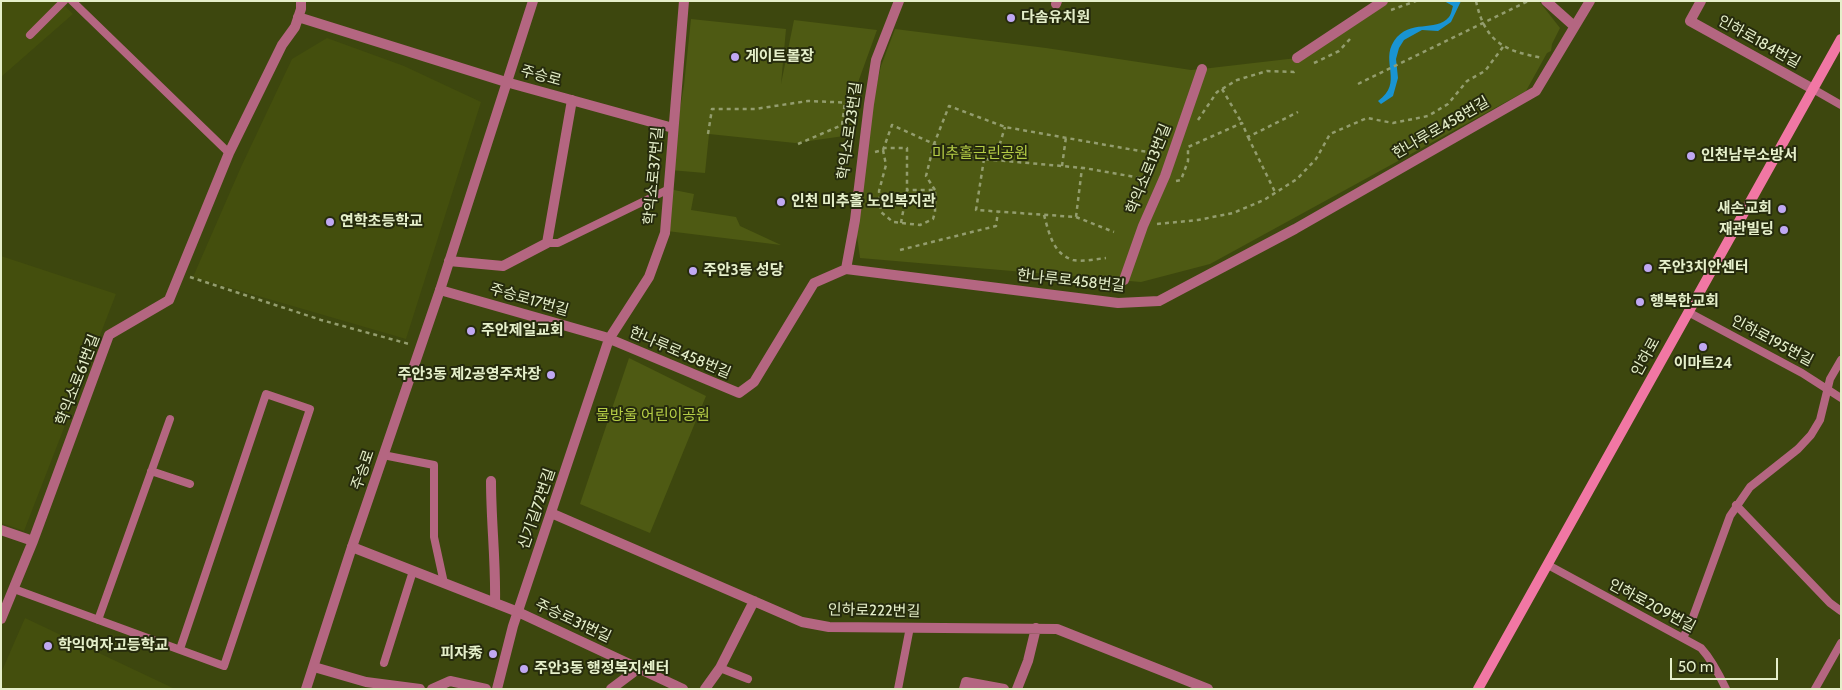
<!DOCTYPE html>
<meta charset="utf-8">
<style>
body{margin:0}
#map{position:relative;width:1842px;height:690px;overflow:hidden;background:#3d470e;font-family:Cabin,sans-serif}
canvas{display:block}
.frame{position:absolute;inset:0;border:2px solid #e5efca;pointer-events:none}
.scale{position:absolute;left:1670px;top:658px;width:108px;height:22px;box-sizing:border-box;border:2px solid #e5efca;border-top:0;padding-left:6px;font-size:15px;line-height:18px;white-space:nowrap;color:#e5efca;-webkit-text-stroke:4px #262b0d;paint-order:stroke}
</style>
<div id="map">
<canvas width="1842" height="690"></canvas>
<div class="frame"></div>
<div class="scale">50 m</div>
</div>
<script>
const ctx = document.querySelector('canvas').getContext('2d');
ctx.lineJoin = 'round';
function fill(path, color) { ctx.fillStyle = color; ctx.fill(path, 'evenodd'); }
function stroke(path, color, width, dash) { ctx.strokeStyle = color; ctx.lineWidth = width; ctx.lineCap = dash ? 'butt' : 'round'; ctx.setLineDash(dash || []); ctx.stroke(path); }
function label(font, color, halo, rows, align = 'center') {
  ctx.font = font + ' Cabin,"Noto Sans KR",sans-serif'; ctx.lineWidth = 4; ctx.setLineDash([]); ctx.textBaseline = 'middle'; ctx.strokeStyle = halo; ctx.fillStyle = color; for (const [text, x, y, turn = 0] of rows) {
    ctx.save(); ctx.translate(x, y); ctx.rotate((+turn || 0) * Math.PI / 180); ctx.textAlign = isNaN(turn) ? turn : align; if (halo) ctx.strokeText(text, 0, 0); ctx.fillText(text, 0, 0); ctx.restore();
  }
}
fill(new Path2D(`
 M1,1H60L73,14L1,77Z
 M327,38L404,66L481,102L406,339L193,277L241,167L292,59Z
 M1,256L116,294L24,531L1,523Z
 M25,618L175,689H1V673Z`), '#444f0d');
fill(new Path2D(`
 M1383,1H1539L1560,28L1552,44L1551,51L1547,53L1526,91L1210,264L1141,282L860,258L855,220L866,129L881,66L895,29L1046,48L1191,70L1202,69L1297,58Z
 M691,19L786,29L781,84L794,20L877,30L856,88L851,135L795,143L709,134L705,173L670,170L684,85Z
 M669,189L694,194L691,210L736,217L740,226L781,245L667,231Z
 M629,358L706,396L650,533L580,504Z`), '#4e5a13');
fill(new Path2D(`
 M1444,1H1461L1451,22L1438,31L1422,30L1404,40L1399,48L1396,59L1398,78L1393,96L1381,104L1378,101C1404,83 1380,62 1394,41C1410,18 1435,33 1449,17C1451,15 1452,9 1453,6Z`), '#1994d3');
stroke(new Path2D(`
 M1476,1C1485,42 1504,51 1543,58
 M1391,10L1416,1
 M1314,63L1339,51L1350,39
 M1358,84L1528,1
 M1222,89L1242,123
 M1198,120L1217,92L1237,80L1267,71L1294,72L1297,70
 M708,134L712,109H755L808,101L857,103
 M1248,137L1276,194
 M798,144L842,125L845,102
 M883,150L886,165L879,191L881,212L893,222L920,225L933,219L935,212V190H907V148H884
 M875,152L883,150L892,125L934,144L949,106L1005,127L1140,151L1162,153
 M984,159L976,210L1076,217L1082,168
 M995,160L1005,127
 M1062,166L1066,137
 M1176,181L1181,180L1188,161V147L1242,123L1248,137L1298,112
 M935,190L926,176L934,144L956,155L972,158L1084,168L1152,180
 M1044,215C1049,233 1053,254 1073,260C1082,262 1096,259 1106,258
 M1076,217L1114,232
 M901,223L907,190
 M1157,224L1198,220L1233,213L1264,200L1297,179L1316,159L1330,134L1367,118L1393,123L1428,116L1448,104L1467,81L1485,71L1503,47
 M900,250L996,226L998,211
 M190,277L321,320L409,344`), '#939d6e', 2.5, [4, 4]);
stroke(new Path2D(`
 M72,1L229,153
 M30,35L64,1
 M1813,89L1841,105
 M547,243H558L669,189
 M1688,312L1802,373L1841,398
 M383,455L434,465V537L444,583
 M151,471L190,484
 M1736,505L1830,603L1841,611
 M1548,565L1701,648C1712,660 1719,674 1726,689
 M14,589L224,666L310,409L266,394L180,649
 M98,620L170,419
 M1683,638L1693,617L1730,516L1750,487L1798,449L1811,435L1820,420L1830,379L1841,360
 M384,663L413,571
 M720,668L748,679
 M898,689L910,627
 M1815,689L1841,643`), '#b46681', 8);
stroke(new Path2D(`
 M1546,1L1574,26
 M1701,1L1690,21L1813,89
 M1056,4L1057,1
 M298,17L506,82L673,128
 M1297,58L1383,1
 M449,261L503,266L547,243L572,100
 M846,269L855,220L869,104L876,60L899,1
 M1124,280L1143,226L1165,176L1202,69
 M440,290L605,337L739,393L754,382L814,283L846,269L1118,303L1159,301L1295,229L1536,91L1590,1
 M491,481C491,522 496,562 495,603
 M551,513L802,622L829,627L1057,629L1208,689
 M1,530L33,541
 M352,547L518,612L683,689
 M1,619L33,541L109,335L169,300L229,153L282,45L295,27L301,9V1
 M314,667L366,682L420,689
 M432,689L450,681L486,689
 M497,689L513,626L609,339L649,277L665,233L684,1
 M611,689L639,668
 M705,689L720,668L754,601
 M964,689L966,682L1004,689
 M1017,689L1028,661L1036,628`), '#b46681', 10);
stroke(new Path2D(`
 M306,689L352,547L440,290L533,1`), '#b46681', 10);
stroke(new Path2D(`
 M1478,689L1841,39`), '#f177a4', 10);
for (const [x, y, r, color] of [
 [1011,18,5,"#c0a8f3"],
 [735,57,5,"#c0a8f3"],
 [1691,156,5,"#c0a8f3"],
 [781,202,5,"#c0a8f3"],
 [1782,209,5,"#c0a8f3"],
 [330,222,5,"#c0a8f3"],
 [1784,230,5,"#c0a8f3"],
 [1648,268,5,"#c0a8f3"],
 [693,271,5,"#c0a8f3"],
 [1640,302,5,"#c0a8f3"],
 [471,331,5,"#c0a8f3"],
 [1703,347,5,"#c0a8f3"],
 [551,375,5,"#c0a8f3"],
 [48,646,5,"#c0a8f3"],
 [493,654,5,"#c0a8f3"],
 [524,669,5,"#c0a8f3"]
]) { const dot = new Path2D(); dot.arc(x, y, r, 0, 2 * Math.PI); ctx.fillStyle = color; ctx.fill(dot); stroke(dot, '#262b0d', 2); }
label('bold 15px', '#e5efca', '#262b0d', [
 ["다솜유치원",1021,18],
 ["게이트볼장",745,57],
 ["인천남부소방서",1701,156],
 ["인천 미추홀 노인복지관",791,202],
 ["새손교회",1772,209,"right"],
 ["연학초등학교",340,222],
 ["재관빌딩",1774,230,"right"],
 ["주안3치안센터",1658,268],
 ["주안3동 성당",703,271],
 ["행복한교회",1650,302],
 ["주안제일교회",481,331],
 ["이마트24",1703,364,"center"],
 ["주안3동 제2공영주차장",541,375,"right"],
 ["학익여자고등학교",58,646],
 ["피자秀",483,654,"right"],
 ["주안3동 행정복지센터",534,669]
], 'left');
label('15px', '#e5efca', '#262b0d', [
 ["인하로184번길",1759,42,29],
 ["주승로",541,76,15],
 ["한나루로458번길",1441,128,-30],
 ["학익소로23번길",850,131,-82],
 ["학익소로13번길",1149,169,-68],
 ["학익소로37번길",654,176,-85],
 ["한나루로458번길",1071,281,6],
 ["주승로17번길",529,300,16],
 ["인하로195번길",1772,341,28],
 ["한나루로458번길",680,353,23],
 ["인하로",1646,357,-61],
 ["학익소로61번길",78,380,-69],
 ["주승로",363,470,-71],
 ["신기길72번길",537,509,-71],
 ["인하로209번길",1652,606,28],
 ["인하로222번길",874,611,1],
 ["주승로31번길",573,621,25]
]);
label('15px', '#b5cd46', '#262b0d', [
 ["미추홀근린공원",980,154],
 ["물방울 어린이공원",653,416]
]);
</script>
